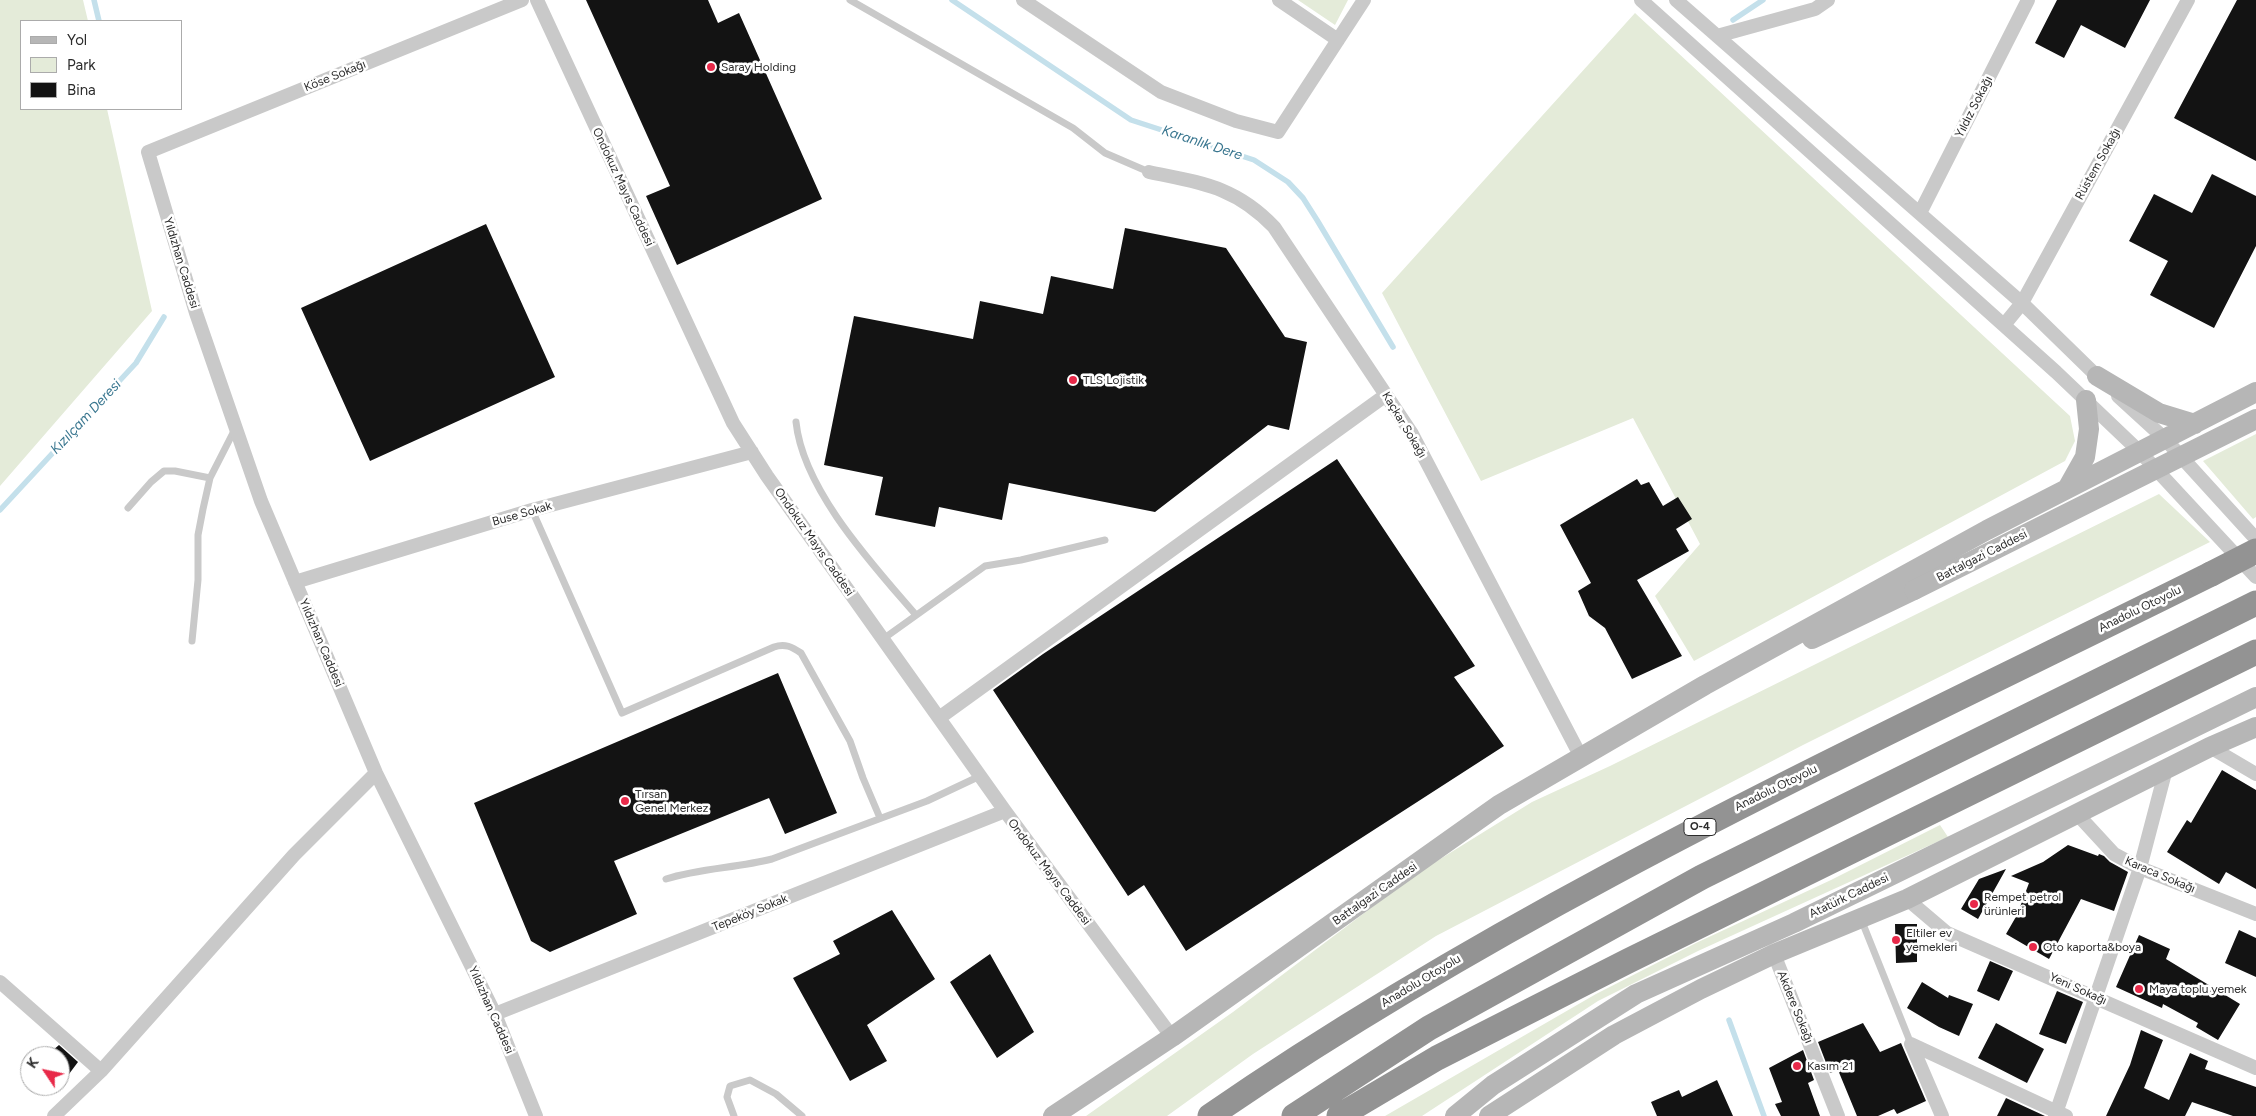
<!DOCTYPE html>
<meta charset="utf-8">
<style>
body{margin:0}
#map{position:relative;width:2256px;height:1116px;overflow:hidden;background:#fff;font-family:Figtree,sans-serif}
canvas{display:block}
.legend{position:absolute;left:20px;top:20px;width:162px;height:90px;box-sizing:border-box;background:#fff;border:1px solid #ababab;margin:0;padding:6px 9px;list-style:none;font-size:15px;color:#2c2c2c}
.legend li{display:flex;align-items:center;gap:10px;height:25px}
.legend b{width:25px;border:1px solid #ababab}
.north{position:absolute;left:20px;top:1046px;width:50px;height:50px;box-sizing:border-box;background:#fff;border:1px solid #ababab;border-radius:50%;rotate:304deg;font-size:14px;font-weight:700;line-height:20px;text-align:center;color:#2c2c2c}
.north::after{content:'';display:block;margin:auto;width:18px;height:22px;background:#e82949;clip-path:polygon(50% 0,100% 100%,50% 72%,0 100%)}
</style>
<div id="map">
<canvas width="2256" height="1116"></canvas>
<ul class="legend">
<li><b style="height:6px;background:#b6b6b6"></b>Yol</li>
<li><b style="height:14px;background:#e4ebd9"></b>Park</li>
<li><b style="height:14px;background:#131313"></b>Bina</li>
</ul>
<div class="north">K</div>
</div>
<script>
const ctx = document.querySelector('canvas').getContext('2d');
ctx.lineJoin = 'round';
function fill(path, color) { ctx.fillStyle = color; ctx.fill(path, 'evenodd'); }
function stroke(path, color, width, dash) { ctx.strokeStyle = color; ctx.lineWidth = width; ctx.lineCap = dash ? 'butt' : 'round'; ctx.setLineDash(dash || []); ctx.stroke(path); }
function label(font, color, halo, rows, align = 'center') {
  ctx.font = font + ' Figtree,sans-serif'; ctx.lineWidth = 5; ctx.setLineDash([]); ctx.textBaseline = 'middle'; ctx.strokeStyle = halo; ctx.fillStyle = color; for (const [text, x, y, turn = 0] of rows) {
    ctx.save(); ctx.translate(x, y); ctx.rotate((+turn || 0) * Math.PI / 180); ctx.textAlign = isNaN(turn) ? turn : align; if (halo) ctx.strokeText(text, 0, 0); ctx.fillText(text, 0, 0); ctx.restore();
  }
}
fill(new Path2D(`
 M0,0H83L88,21H21V109H107L152,311L0,486Z
 M1298,0H1348L1335,25Z
 M1635,13L2070,416L2075,441L2065,461L1694,661L1655,596L1700,544L1633,418L1481,481L1382,293Z
 M2256,434V517L2253,519L2203,461Z
 M2159,494L2210,542L1803,745L1436,936L1253,1054L1167,1116H1086L1233,1012L1416,874L1532,802L1610,766Z
 M1940,825L1948,837L1698,951L1598,1001L1422,1116H1385L1596,994L1696,943L1831,880Z`), '#e4ebd9');
stroke(new Path2D(`
 M94,0L99,21
 M952,0L1131,120L1254,160L1288,182L1303,198L1317,220L1393,347
 M1733,20L1763,0
 M0,510L136,363L164,317
 M1729,1020L1764,1116`), '#c4e0eb', 5.5);
fill(new Path2D(`
 M586,0H708L718,23L739,13L822,199L677,265L646,196L670,186Z
 M2057,0H2150L2125,48L2081,25L2064,58L2035,43Z
 M2237,0H2256V161L2174,118Z
 M2212,174L2256,196V246L2214,328L2150,295L2168,261L2129,241L2154,194L2192,213Z
 M486,224L555,377L370,461L301,308Z
 M1125,228L1226,248L1285,337L1307,342L1289,430L1268,425L1155,512L1009,483L1002,520L939,507L935,527L875,515L883,477L824,465L854,316L973,339L980,301L1043,314L1051,276L1113,289Z
 M1337,459L1475,666L1454,677L1504,746L1186,951L1144,885L1128,896L993,690L1043,654Z
 M1637,479L1641,485L1649,482L1663,506L1678,497L1692,519L1676,529L1689,551L1637,580L1682,656L1632,679L1605,628L1589,616L1578,591L1591,583L1560,525Z
 M778,673L837,813L785,834L769,798L614,861L637,914L550,952L531,941L474,803Z
 M2222,770L2256,790V889L2226,872L2219,884L2167,852L2187,820L2191,823Z
 M2068,845L2098,856L2099,854L2104,856L2110,862L2128,872L2114,911L2081,899L2049,959L2006,934L2017,915L2029,883L2011,876L2043,862Z
 M2006,869L1978,919L1961,909L1979,879Z
 M892,910L935,979L867,1025L887,1061L850,1081L793,978L840,954L833,941Z
 M1895,924H1917V962L1896,963Z
 M2239,930L2256,938V977L2225,963Z
 M2139,935L2170,949L2166,959L2240,1004L2218,1040L2196,1027L2198,1023L2163,1004L2162,1008L2116,987Z
 M990,954L1034,1032L997,1058L950,982Z
 M1990,961L2013,971L1999,1001L1977,991Z
 M1922,982L1948,998L1949,995L1973,1004L1959,1036L1939,1027L1907,1008Z
 M2057,991L2083,1002L2066,1044L2039,1034Z
 M1863,1023L1880,1052L1901,1043L1926,1101L1897,1114L1894,1109L1878,1116H1857L1838,1070L1830,1073L1818,1042Z
 M1996,1023L2044,1049L2027,1083L1978,1058Z
 M2141,1030L2163,1040L2144,1088L2169,1100L2190,1053L2208,1061L2205,1069L2256,1087V1116H2233L2192,1102L2185,1116H2106L2130,1065Z
 M59,1045L78,1062L60,1086V1056H46Z
 M1803,1050L1814,1080L1808,1083L1820,1116H1781L1775,1104L1782,1102L1769,1068Z
 M1717,1080L1733,1116H1657L1651,1102L1679,1090L1682,1097Z
 M2006,1098L2045,1116H1997Z`), '#131313');
stroke(new Path2D(`
 M850,0L1073,128L1105,153L1149,172
 M796,422C803,490 873,565 916,615
 M128,508L151,482L164,471H175L210,478
 M532,510L622,713L774,647C785,643 792,647 801,653L850,741L863,778L880,818
 M883,639L985,566L1021,560L1105,540
 M192,641L198,580V535L203,509L210,478L235,429
 M666,879C700,868 737,868 772,859L927,801L980,776
 M1861,919L1911,1044
 M734,1116L727,1097L730,1086L750,1080L776,1094L802,1116`), '#c9c9c9', 7);
stroke(new Path2D(`
 M522,0L148,152L196,313L261,501L376,773L495,1014L536,1116
 M537,0L733,423L767,476L1005,811L1172,1037
 M1023,0L1161,92L1236,121L1278,132L1364,0
 M1279,0L1338,40
 M1641,0L2056,372L2140,452L2256,577
 M1676,0L2022,303L2102,381
 M1717,36L1815,9L1828,0
 M1149,172C1201,183 1235,186 1274,227L1412,434L1581,757
 M1920,213L2028,0
 M2004,325L2022,303L2188,0
 M2118,396L2165,439L2256,539
 M295,582L532,510L752,452
 M939,718L1386,395
 M2210,747L2256,774
 M2078,815L2114,854L2140,868L2256,914
 M1907,899L1947,933L2256,1068
 M1774,954L1838,1116
 M0,982L101,1071
 M495,1014L1005,811
 M54,1116L101,1071L294,855L376,773
 M1942,1116L1911,1044L2066,1116
 M2055,1116L2140,868L2166,769`), '#c9c9c9', 14);
stroke(new Path2D(`
 M2097,376L2159,413L2195,424
 M2067,489L2085,457L2089,429L2086,400
 M1812,639L1914,590
 M1053,1116L1172,1037L1499,805L1705,685L1987,530L2256,392
 M1455,1116L1493,1085L1636,994L1794,923L2256,697
 M1489,1116L1614,1035L1701,989L1774,954L1907,899L2210,747L2256,727`), '#b6b6b6', 20);
stroke(new Path2D(`
 M1210,1116C1523,900 1871,743 2211,574
 M1294,1116L1429,1028L1702,877L2256,603
 M1339,1116L1437,1058L1628,961L2256,652`), '#939393', 25);
stroke(new Path2D(`
 M1914,590L2256,419`), '#b6b6b6', 20);
stroke(new Path2D(`
 M2211,574L2256,551`), '#939393', 25);
for (const [x, y, r, color] of [
 [711,67,5,"#e82949"],
 [1073,380,5,"#e82949"],
 [625,801,5,"#e82949"],
 [1974,904,5,"#e82949"],
 [1896,940,5,"#e82949"],
 [2033,947,5,"#e82949"],
 [2139,989,5,"#e82949"],
 [1797,1066,5,"#e82949"]
]) { const dot = new Path2D(); dot.arc(x, y, r, 0, 2 * Math.PI); ctx.fillStyle = color; ctx.fill(dot); stroke(dot, '#fff', 2); }
for (const [x, y, w] of [
 [1700,827,32]
]) { const box = new Path2D(); box.roundRect(x - w / 2, y - 8.5, w, 17, 4); ctx.fillStyle = '#fff'; ctx.fill(box); stroke(box, '#2c2c2c', 1); }
label('bold 11px', '#2c2c2c', null, [
 ["O-4",1700,827]
]);
label('12px', '#2c2c2c', '#fff', [
 ["Saray Holding",721,67],
 ["TLS Lojistik",1083,380],
 ["Tırsan",635,794],
 ["Genel Merkez",635,808],
 ["Rempet petrol",1984,897],
 ["ürünleri",1984,911],
 ["Eltiler ev",1906,933],
 ["yemekleri",1906,947],
 ["Oto kaporta&boya",2043,947],
 ["Maya toplu yemek",2149,989],
 ["Kasım 21",1807,1066]
], 'left');
label('12px', '#2c2c2c', '#fff', [
 ["Köse Sokağı",335,76,-22],
 ["Yıldız Sokağı",1974,107,-63],
 ["Rüstem Sokağı",2098,164,-61],
 ["Ondokuz Mayıs Caddesi",623,187,65],
 ["Yıldızhan Caddesi",181,263,73],
 ["Kaçkar Sokağı",1404,425,59],
 ["Buse Sokak",522,514,-16],
 ["Ondokuz Mayıs Caddesi",814,542,55],
 ["Battalgazi Caddesi",1982,556,-27],
 ["Anadolu Otoyolu",2140,609,-26],
 ["Yıldızhan Caddesi",321,643,67],
 ["Anadolu Otoyolu",1776,788,-26],
 ["Ondokuz Mayıs Caddesi",1049,872,53],
 ["Karaca Sokağı",2160,875,23],
 ["Battalgazi Caddesi",1375,894,-35],
 ["Atatürk Caddesi",1849,896,-26],
 ["Tepeköy Sokak",750,913,-22],
 ["Anadolu Otoyolu",1421,981,-31],
 ["Yeni Sokağı",2078,989,24],
 ["Akdere Sokağı",1795,1007,68],
 ["Yıldızhan Caddesi",491,1010,66]
]);
label('italic 14px', '#39768f', '#fff', [
 ["Karanlık Dere",1202,143,18],
 ["Kızılçam Deresi",86,417,-47]
]);
</script>
